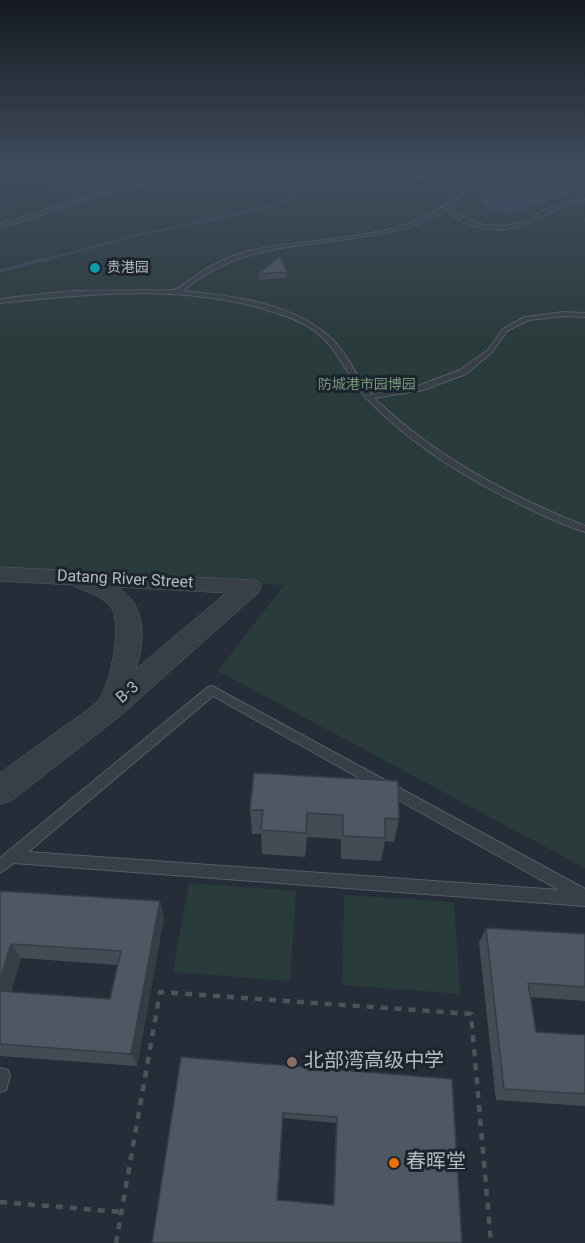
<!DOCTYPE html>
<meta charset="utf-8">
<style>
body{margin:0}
canvas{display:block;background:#252d38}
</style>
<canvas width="585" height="1243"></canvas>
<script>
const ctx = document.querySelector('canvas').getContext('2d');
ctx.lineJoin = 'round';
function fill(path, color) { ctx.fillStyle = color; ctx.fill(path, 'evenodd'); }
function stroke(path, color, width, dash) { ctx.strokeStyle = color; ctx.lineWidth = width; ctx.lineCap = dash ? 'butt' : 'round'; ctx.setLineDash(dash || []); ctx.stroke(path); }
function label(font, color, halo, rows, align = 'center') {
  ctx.font = font + ' Roboto,"Noto Sans SC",sans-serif'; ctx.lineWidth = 6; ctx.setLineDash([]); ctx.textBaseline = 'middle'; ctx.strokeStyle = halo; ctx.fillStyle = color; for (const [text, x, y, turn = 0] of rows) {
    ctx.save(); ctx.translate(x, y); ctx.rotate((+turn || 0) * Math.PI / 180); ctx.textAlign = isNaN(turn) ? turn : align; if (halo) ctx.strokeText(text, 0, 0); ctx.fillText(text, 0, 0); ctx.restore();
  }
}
fill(new Path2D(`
 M113,168H585V868L218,671L284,585L0,571V203Z
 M189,883L296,891L290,981L173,972Z
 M344,895L454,902L460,994L342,985Z`), '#2a3b3b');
fill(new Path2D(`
 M560,174H585V193C577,194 569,194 562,197C544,202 488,227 480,199L490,185L502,180Z`), '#3d4a5f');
stroke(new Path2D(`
 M422,171L437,173
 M40,261L138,235L279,205L310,186L326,168`), '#3d4a5f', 2);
stroke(new Path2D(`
 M0,271L45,259`), '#3d4a5f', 3);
const service = new Path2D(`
 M199,168H206L122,189L0,228V224L118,187Z
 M300,168L383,176L463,178L523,169L585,168V170L523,171L465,180L462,194L450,206C468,228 503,230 528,220C534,217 539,213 544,210C557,204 571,201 585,200V202C561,205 553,211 533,221C508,234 466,233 447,209C430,223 405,229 383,233C312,248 242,240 183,291C234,296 296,303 334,341C349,356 356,378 371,394L418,386L460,370L488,350L503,329L525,317L563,312L585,313V317L563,316L529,320L507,331L492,352L466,374L423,390L374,398C434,456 508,495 585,526V532C566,526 548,518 530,509C472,482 414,447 369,401C348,380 340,350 316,332C302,321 284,315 267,310C183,284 86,294 0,303V299C26,296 52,292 77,291C100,290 123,291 146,290C155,290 165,291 173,290C181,289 196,275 204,270C217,263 231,256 245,252C293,237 451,242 460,180L383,178Z
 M212,686L585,889V906L14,863L0,873V858L208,687ZM213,696L559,890L28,852Z
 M0,1068L8,1070L10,1076L6,1090L0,1092Z`);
const minor = new Path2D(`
 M0,567L249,580L256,582L259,587L256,592L249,594L0,581Z`);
const tertiary = new Path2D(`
 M78,570C133,585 153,611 136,669L240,581L249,579L258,581L261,587L258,593L120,716L11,801L0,804V773C22,757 44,741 66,725C76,718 87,711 96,703C110,690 123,624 111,607C99,591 74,592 66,578L69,572Z`);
stroke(service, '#565d66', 2);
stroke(minor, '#565d66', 1);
stroke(tertiary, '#565d66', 1);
stroke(new Path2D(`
 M0,1202L121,1212
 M116,1243L160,992L471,1014L491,1243`), '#475658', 4.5, [7, 7]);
fill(service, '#383f48');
fill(minor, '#383f48');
fill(tertiary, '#383f48');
stroke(new Path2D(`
 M585,198L576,203L573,209L585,221`), '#475658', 1.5, [2, 2]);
fill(new Path2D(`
 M287,272V278L259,280L258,274Z
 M250,810L399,819L394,842L385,841L381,861L341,859V839L307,837L305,857L262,854L261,834H252Z
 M0,891L164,917L137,1066L0,1056ZM21,958L118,965L110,999L11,992Z
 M486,928L585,934V1001L531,997L536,1032L585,1035V1106L496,1100L479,943Z
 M181,1057L452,1079L462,1243H152ZM283,1118L336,1123L333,1205L278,1200Z`), '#434b55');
fill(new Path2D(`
 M160,901L164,917L137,1066L131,1054Z
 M11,944L21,958L7,1005L0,996V979Z
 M283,1113V1118L278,1204L277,1200Z`), '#373d45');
const building = new Path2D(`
 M280,256L287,272L258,274Z
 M254,773L398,781L399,819L385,818V838L343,836V815L307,813L306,833L261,830L263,810H250Z
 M0,891L160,901L131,1054L0,1044V991L110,999L121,951L11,944L0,979Z
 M486,928L585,934V987L528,983L536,1032L585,1035V1094L504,1089Z
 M181,1057L452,1079L462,1243H152ZM283,1113L337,1117L334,1205L277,1200Z`);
fill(building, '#4e5763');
stroke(building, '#373d45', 1.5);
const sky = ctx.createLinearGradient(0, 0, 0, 342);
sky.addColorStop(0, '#14191f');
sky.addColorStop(0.49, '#404c5e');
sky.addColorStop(1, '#404c5e00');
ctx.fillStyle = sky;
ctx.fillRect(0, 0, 585, 342);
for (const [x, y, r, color] of [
 [95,268,6,"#0f9aa8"],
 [292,1062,6,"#8d6e63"],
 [394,1163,6,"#e8710a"]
]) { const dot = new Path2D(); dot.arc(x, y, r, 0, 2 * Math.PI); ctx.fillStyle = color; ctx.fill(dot); stroke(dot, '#1e242d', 2); }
label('14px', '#b4bac4', '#1e242d', [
 ["贵港园",107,268]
], 'left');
label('14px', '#75977d', '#1e242d', [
 ["防城港市园博园",367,385]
]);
label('16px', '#b4bac4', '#1e242d', [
 ["Datang River Street",125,580,3],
 ["B-3",128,693,-41]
]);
label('20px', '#b4bac4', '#1e242d', [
 ["北部湾高级中学",304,1062],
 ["春晖堂",406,1163]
], 'left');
</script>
